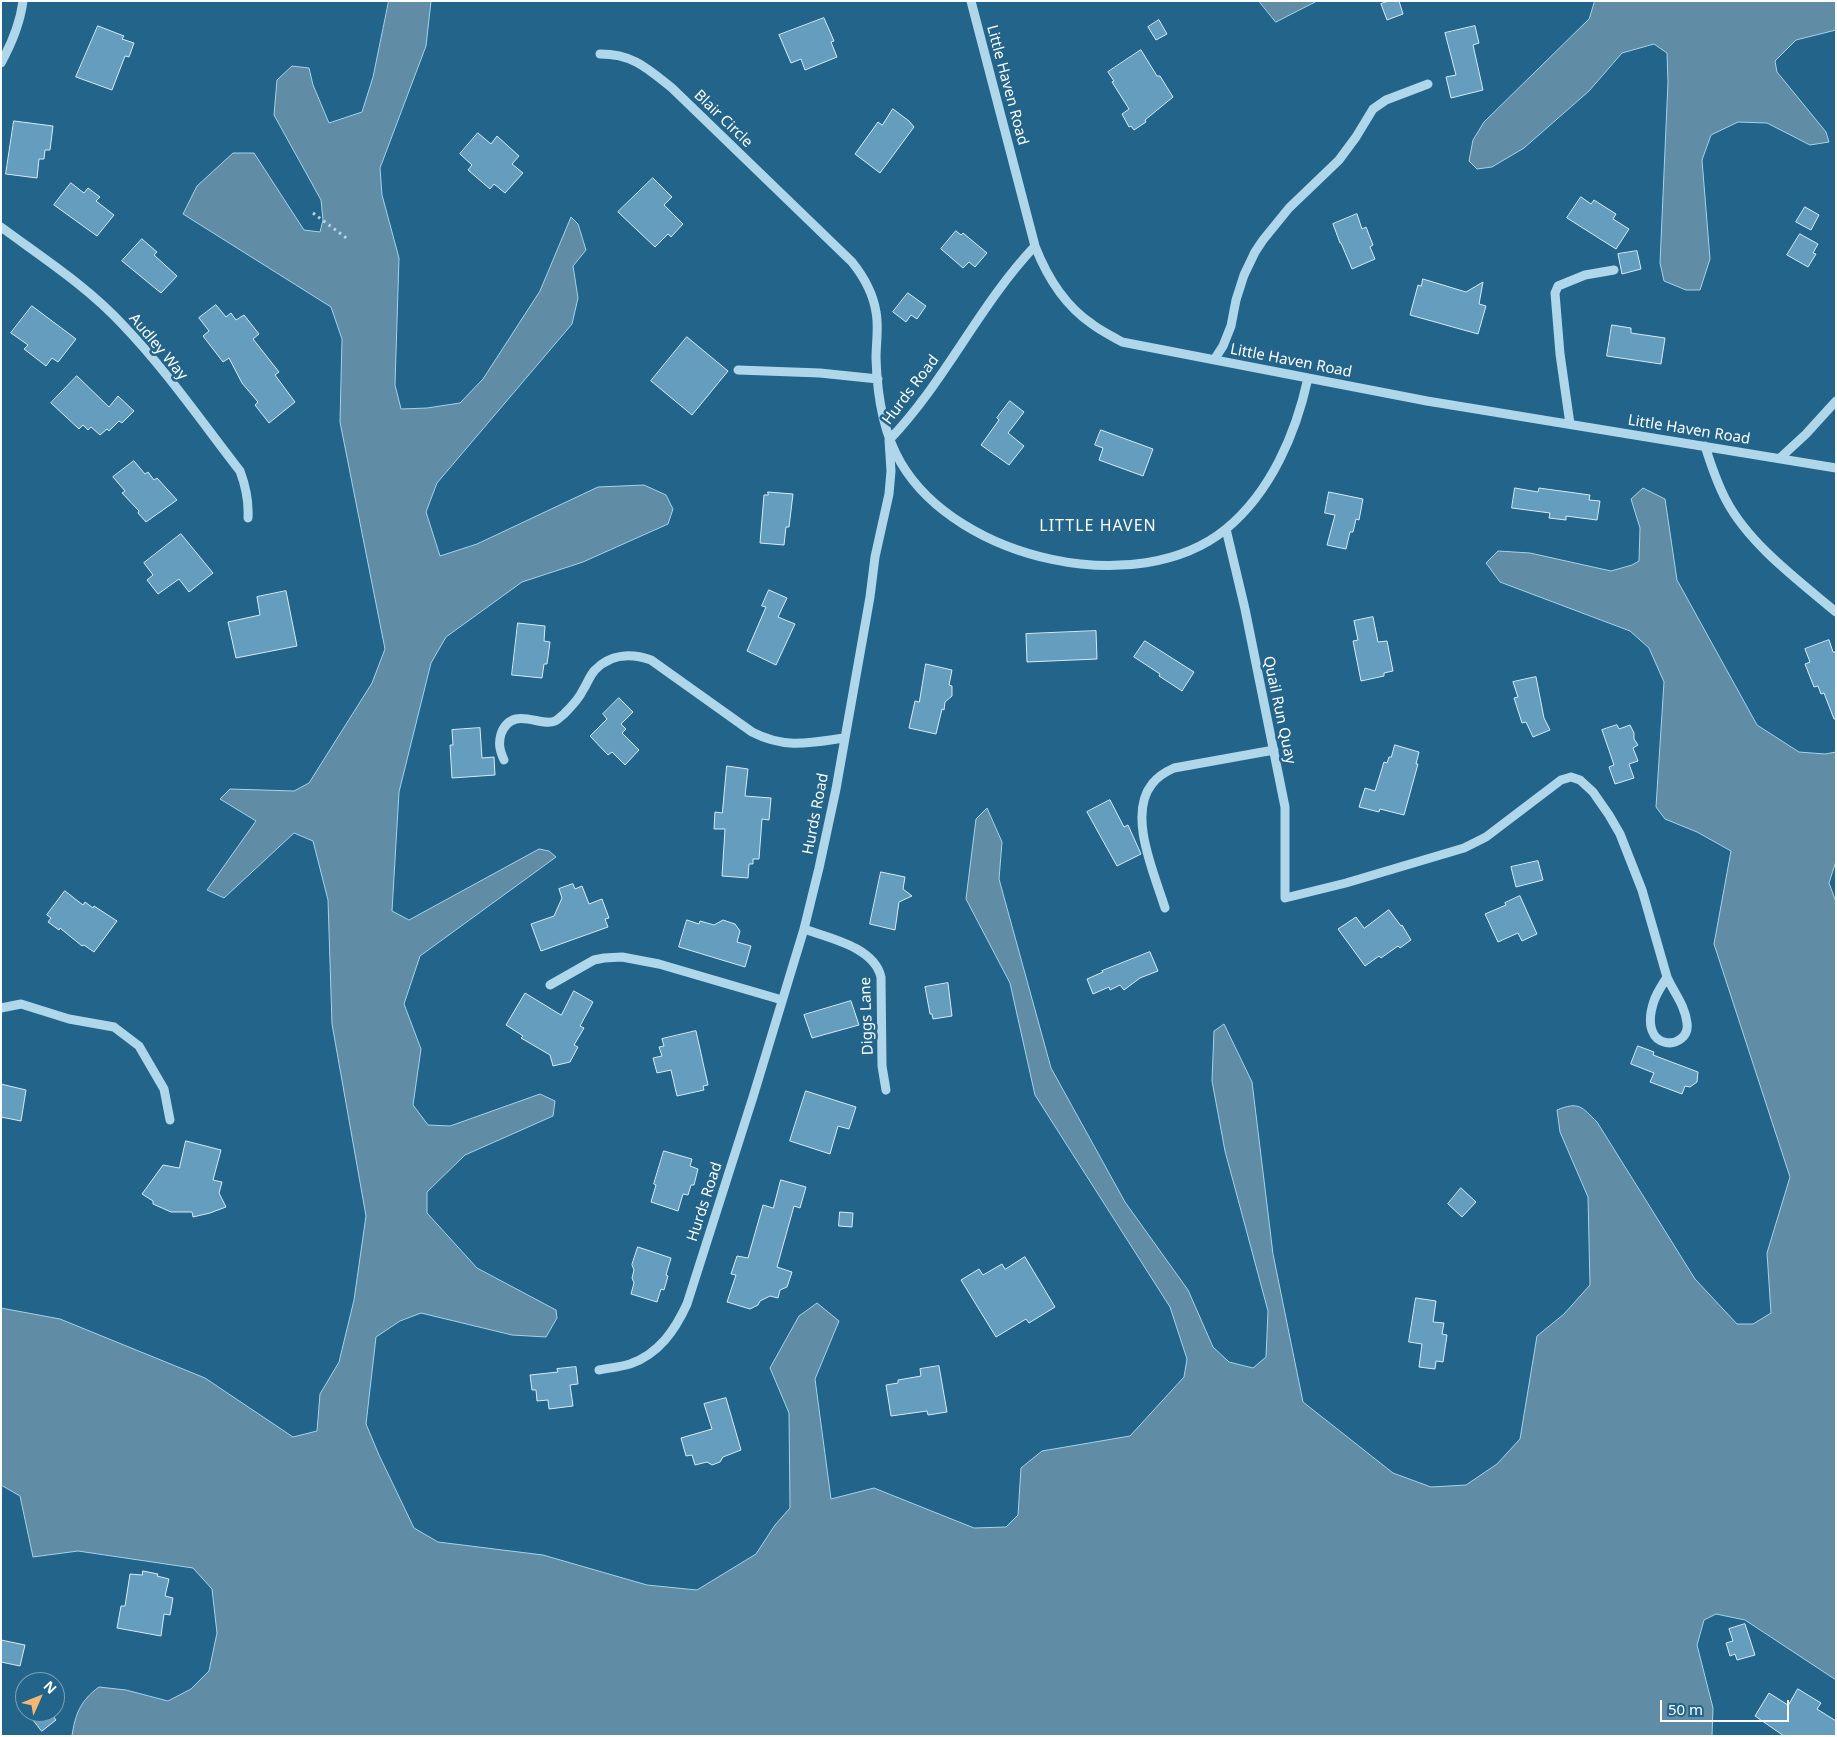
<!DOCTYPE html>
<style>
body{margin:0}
#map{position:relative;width:1837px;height:1737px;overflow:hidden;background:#23648b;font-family:"Noto Sans",sans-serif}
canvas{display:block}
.frame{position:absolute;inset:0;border:2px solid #fff;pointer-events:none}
.north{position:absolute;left:15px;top:1672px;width:50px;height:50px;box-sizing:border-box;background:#23648b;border:1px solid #7ba2b9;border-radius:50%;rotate:46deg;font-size:14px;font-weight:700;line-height:20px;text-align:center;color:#fff}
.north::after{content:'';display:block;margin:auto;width:18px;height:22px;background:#f6b773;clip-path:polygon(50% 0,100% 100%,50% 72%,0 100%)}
.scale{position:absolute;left:1660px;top:1700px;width:129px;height:22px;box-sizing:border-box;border:2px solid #fff;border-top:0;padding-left:6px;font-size:15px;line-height:18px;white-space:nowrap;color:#fff;-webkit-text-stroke:4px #23648b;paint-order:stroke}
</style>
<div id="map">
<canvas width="1837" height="1737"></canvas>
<div class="frame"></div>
<div class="north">N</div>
<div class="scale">50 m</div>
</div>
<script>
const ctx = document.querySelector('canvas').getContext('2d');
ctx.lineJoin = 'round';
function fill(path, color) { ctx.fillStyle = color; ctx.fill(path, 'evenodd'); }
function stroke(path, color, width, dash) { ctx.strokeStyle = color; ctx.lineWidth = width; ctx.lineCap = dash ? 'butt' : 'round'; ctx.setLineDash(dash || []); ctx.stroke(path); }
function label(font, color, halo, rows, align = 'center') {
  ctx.font = font + ' "Noto Sans",sans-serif'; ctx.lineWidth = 5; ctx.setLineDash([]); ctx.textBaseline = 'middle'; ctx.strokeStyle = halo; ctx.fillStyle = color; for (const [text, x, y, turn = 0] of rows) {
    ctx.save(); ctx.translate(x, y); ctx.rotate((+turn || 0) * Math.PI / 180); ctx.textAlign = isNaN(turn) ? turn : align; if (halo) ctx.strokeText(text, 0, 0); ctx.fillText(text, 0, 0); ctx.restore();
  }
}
const water = new Path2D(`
 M389,1H431L426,46L380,168L382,195L399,258L395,385L401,409L427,408L460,403L483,379L540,291L571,217L578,224L586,250L573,266L578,298L572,324L437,483L426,512L440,556L477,544L598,487L644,485L666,495L673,509L668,524L583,562L522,582L446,637L431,663L399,792L392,911L409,920L539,849L549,851L556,857L420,956L404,1004L421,1049L413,1105L428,1125L450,1126L540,1094L555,1101L553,1116L465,1155L427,1192V1213L477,1268L556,1310L557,1318L546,1337L512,1335L421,1313L400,1321L376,1337L366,1424L379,1455L414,1528L438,1542L543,1555L647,1585L697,1590L756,1554L775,1525L790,1508L789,1413L770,1368L799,1316L817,1303L839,1321L815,1379L831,1499L874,1488L974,1528L1006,1527L1018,1515L1021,1468L1042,1451L1130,1436L1184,1377L1187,1359L1170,1307L1035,1095L1010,983L966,899L976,819L987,808L1002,842L999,879L1051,1068L1125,1202L1188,1290L1213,1347L1229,1362L1253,1368L1266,1357L1268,1311L1225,1151L1212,1081L1214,1031L1224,1024L1252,1082L1273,1254L1303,1402L1393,1473L1431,1487L1466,1485L1497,1464L1520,1439L1537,1336L1564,1314L1590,1285L1588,1197L1560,1132L1557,1110C1579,1101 1582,1107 1597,1122L1695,1279L1737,1324H1753L1771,1313L1767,1253L1790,1177L1714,944L1731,851L1697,832L1665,819L1656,807L1664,682L1649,648L1630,631L1500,582L1486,563L1498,551L1530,553L1611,571L1632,565L1639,561L1640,528L1631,499L1643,488L1665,499L1677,580L1757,725L1799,752L1825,754L1836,752V861L1829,883L1836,902V1680L1745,1620L1716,1614L1704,1620L1697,1645L1713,1708L1712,1736H72C75,1714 81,1700 99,1687L126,1690L168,1701L191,1689L209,1671L217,1633L212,1589L193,1568L78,1551L33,1557L20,1496L1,1485V1308L60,1319L205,1378L293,1437L317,1431L320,1394L339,1362L354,1300L366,1216L332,1024L328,900L313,841L294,833L224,898L207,890L256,821L220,799L230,789L294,791L309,783L372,683L385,649L340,422L342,339L331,307L183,214L197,186L233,153H254L304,230L320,232L323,220L321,200L274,115L277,80L292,66L309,68L313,85L329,123L362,112L373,77Z
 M1259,1H1317L1276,22Z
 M1595,1H1836V30L1796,40L1775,61L1777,72L1826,132L1829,142L1810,145L1767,123L1738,122L1711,135L1702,160L1710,259L1700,290H1686L1664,281L1660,263L1668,82L1667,53L1654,44L1622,53L1589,91L1524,148L1492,167L1477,169L1469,161L1473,140L1484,122L1589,19Z`);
fill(water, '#608ca6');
stroke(water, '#a4d3eb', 1);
const building = new Path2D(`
 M1389,1H1399L1403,14L1387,20L1381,4Z
 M824,18L834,41L831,42L837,57L805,70L801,59L791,63L779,35Z
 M1159,20L1167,34L1156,40L1148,27Z
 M98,26L124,36L122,39L134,43L129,57L125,56L112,90L76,77Z
 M1475,26L1479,43L1473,45L1483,90L1451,98L1446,77L1456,75L1445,33Z
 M1141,50L1157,76H1160L1173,97L1145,120L1146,122L1134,130L1131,126L1129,127L1122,114L1129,109L1112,82L1114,81L1108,72Z
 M893,109L909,121L914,127L880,173L855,154L878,122L882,125Z
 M14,121L53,126L50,150H45L44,159H39L37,178L6,174Z
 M478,133L491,144L497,136L519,156L512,164L523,173L505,193L494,184L490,189L468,170L472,165L460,154Z
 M653,178L672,197L664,205L683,224L671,237L668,234L655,247L618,212Z
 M71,183L84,193L88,188L100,197L96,201L114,215L97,236L54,205Z
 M1581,197L1591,204L1594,200L1616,214L1613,219L1629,229L1616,249L1567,218Z
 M1805,207L1819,215L1811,230L1796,222Z
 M1357,214L1362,229L1366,227L1373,245L1370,247L1375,259L1352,269L1341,243H1340L1333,224Z
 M956,231L961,235L963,233L987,253L975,267L969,262L963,268L941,249Z
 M1800,234L1818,244L1813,253L1816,254L1808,267L1787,255Z
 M142,239L157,252L154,255L177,276L161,293L122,261Z
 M1637,251L1641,269L1622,274L1618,254Z
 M1423,279L1466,292L1483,282L1479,304L1486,306L1478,334L1410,315L1418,285L1421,286Z
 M908,293L926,306L917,319L911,315L906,322L893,312Z
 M216,305L226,317L231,313L236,320L244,315L259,334L253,339L279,372L275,375L295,402L269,423L255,405L258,402L242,383L229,358L223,362L203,336L209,331L199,318Z
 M32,306L76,339L58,362L52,358L46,366L24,349L28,345L11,333Z
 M1612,325L1631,328V333L1665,338L1661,364L1607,356Z
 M687,337L728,371L692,415L651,381Z
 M77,376L109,407L118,396L134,411L122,423L119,421L109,431L107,429L100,435L91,427L88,430L83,425L79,429L51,403Z
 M1010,401L1024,412L1008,433L1024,446L1009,465L981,445L999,420L997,418Z
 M1101,430L1153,449L1143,476L1099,460L1103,448L1095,445Z
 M134,461L145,474L148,472L154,480L157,478L177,500L146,522L138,513L139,511L122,493L125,491L113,477Z
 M1515,488L1538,492L1539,488L1590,495L1589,500L1600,501L1597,520L1566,516V520L1549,518L1550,513L1512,508Z
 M768,492L793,494L789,527H786L784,545L760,543L764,495H768Z
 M1329,492L1363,499L1359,520L1356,519L1353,532H1350L1346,549L1327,545L1335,515L1325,513Z
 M181,534L213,573L189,592L179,579L158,594L147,580L153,575L144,563Z
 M769,590L787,598L778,617L795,624L776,665L747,651L766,607L762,606Z
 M286,591L297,646L236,658L228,622L260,615L257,597Z
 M1373,617L1378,642L1387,641L1393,671L1384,673V676L1361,681L1353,641L1358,640L1354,621Z
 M518,623L545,626L544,641L550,642L547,664H544L542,678L512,675Z
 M1096,631L1097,659L1027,662L1026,634Z
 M1829,640L1833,652H1836V719H1834L1824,693L1821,694L1818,686L1814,687L1805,664L1810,662L1805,649Z
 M1145,641L1194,672L1182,691L1159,676L1160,674L1134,657Z
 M926,664L952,670L949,685L952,686V696L945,702L944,710L942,709L936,734L909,728L915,701L919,702Z
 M1536,677L1544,718L1550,730L1533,737L1526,722L1522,723L1514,698L1518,697L1513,682Z
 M619,698L633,712L621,724L626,729L622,733L639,750L625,765L612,752L608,755L590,736L607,719L603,714Z
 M1617,725L1619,729L1630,725L1634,733V739L1638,745L1633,748L1638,761L1629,764L1634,778L1615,784L1609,767L1614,765L1602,730Z
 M480,728L482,758L494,757L495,775L452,778L450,745H453L452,730Z
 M1395,745L1419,752L1416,764H1418L1404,815L1380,809L1379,812L1359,807L1365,788L1375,791L1384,762L1387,763L1389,757H1391Z
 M727,766L748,769L745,796L771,798L769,820L762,819L759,859H753V864H749L748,878L722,876L725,829H714L715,812L722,813Z
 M1110,800L1124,827L1128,825L1141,854L1117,866L1087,812Z
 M1538,861L1543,880L1516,887L1511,867Z
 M881,872L905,877L903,889L912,896L899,902L895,930L870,924Z
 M573,884L575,889L582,886L589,904L602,899L609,918L605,919L608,927L541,951L531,924L554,916L562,898L559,889Z
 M65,891L83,905L85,902L93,908L94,906L117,921L94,952L84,945L82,946L60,928L59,930L48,922L51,918L47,915Z
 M1520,896L1537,934L1522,941L1518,933L1498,942L1485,914L1506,905L1505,903Z
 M1389,910L1401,926L1402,925L1411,940L1400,948L1398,946L1381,958L1379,956L1365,966L1338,929L1356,917L1364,928Z
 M687,920L699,924L700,921L714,925L723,920L735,924L740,931L737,942L751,946L745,967L679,947Z
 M1150,952L1158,971L1140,978L1124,990L1120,985L1110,990L1109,987L1093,994L1087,979L1103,972L1102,971Z
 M948,983L952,1016L933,1019L932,1014H930L925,987Z
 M574,991L593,1002L580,1026L584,1028L574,1045L578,1047L570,1062L553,1066L550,1055L521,1038L523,1036L506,1025L525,993L561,1015Z
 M851,1001L859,1025L812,1038L804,1015Z
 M696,1031L708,1085L703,1086L704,1090L677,1096L671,1070L657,1073L653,1058L662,1056L659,1047L664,1046L662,1039Z
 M1638,1046L1654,1052L1653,1055L1698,1072L1697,1082L1690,1087L1685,1086L1682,1094L1650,1082L1654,1073L1631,1064Z
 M1,1084L26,1090L21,1121L1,1117Z
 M806,1091L856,1107L849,1129L838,1126L830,1154L790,1141Z
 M186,1141L221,1150L213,1180L222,1182L219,1193L226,1207L210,1213L193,1217L192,1212H171L153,1204V1201L142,1194L163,1165L179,1168Z
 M664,1151L692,1159L690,1166L698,1169L694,1185H691L688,1195L683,1194L678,1211L651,1202L656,1185L654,1184Z
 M781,1180L806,1187L800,1208L794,1206L777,1267L792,1272L787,1287L780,1290L778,1298L770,1296L760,1301L758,1305L750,1309L727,1302L736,1275L731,1274L737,1256L748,1258L763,1205L773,1208Z
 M1461,1188L1476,1202L1462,1217L1448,1204Z
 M840,1212L853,1213L852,1227L839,1226Z
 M638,1247L671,1258L666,1275L668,1276L664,1290L661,1289L657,1302L631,1294L634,1283L632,1278L634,1270L632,1265Z
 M1025,1257L1055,1307L1029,1323L1026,1319L996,1337L961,1280L979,1269L983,1275L1002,1264L1005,1269Z
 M1416,1298L1436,1301L1433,1322L1444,1323L1442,1334L1447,1335L1443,1362L1436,1361L1435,1369L1419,1367L1422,1344L1409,1342Z
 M939,1366L947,1412L928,1415L927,1411L891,1416L886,1385L898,1383V1380L921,1376L920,1369Z
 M576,1367L578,1384L570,1385L573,1406L549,1409L548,1400L537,1401L536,1390H532L530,1375L558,1372L557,1369Z
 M726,1398L741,1450L723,1457L720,1462L712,1465L707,1462L695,1465L692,1455L686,1456L681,1438L712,1429L704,1404Z
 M143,1571L158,1574L157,1576L169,1579L165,1596L173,1598L170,1615L164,1614L161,1636L117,1628L121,1606H125L130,1574L142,1575Z
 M1745,1624L1755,1655L1737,1660L1735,1654L1730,1656L1726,1643L1733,1641L1729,1629Z
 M1,1640L25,1645L20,1666L1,1662Z
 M1798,1689L1821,1703L1817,1709L1836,1721V1736H1784L1755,1716L1769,1693L1788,1705Z
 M27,1712H50L56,1720L42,1731Z`);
fill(building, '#649dbd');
stroke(building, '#d5ebf8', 1);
stroke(new Path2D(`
 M313,213L349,240`), '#b0d6ea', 3, [2.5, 4]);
stroke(new Path2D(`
 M971,1L1035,246C1047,277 1064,305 1092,324C1101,331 1112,336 1122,342L1427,401L1836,468
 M600,54C633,54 647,68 672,88L852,262C864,277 873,293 876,312C879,327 876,343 876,358C877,393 883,433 901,463C958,560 1138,601 1226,529C1271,492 1296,433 1308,378
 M1,63C12,43 20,24 23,1
 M1,227C43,258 88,287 123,325C166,370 202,422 240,471C246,487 249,500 248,518
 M1214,360L1223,346L1231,326L1236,300L1244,275L1255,252L1263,240L1289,208L1339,160L1356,137L1373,109L1386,100L1428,84
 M738,370L820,373L878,379
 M1570,424L1560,354L1555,293L1558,286L1585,275L1614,270
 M1705,446C1711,465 1717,483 1726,500C1749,544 1798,580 1836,612
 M1780,458L1806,434L1836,401
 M1226,529L1245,609L1285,807V898L1346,883L1464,848L1486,837L1561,780L1571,777L1580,780L1593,792L1609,815L1620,834L1642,890L1667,977
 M504,760C500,751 498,744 501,734C512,704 541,728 555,721C558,720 561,716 564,714C571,707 579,699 583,690C587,684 590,675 595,670C610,654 631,653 651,660L752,732C785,749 809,743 844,738
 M1165,908C1155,875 1127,815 1152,784C1158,776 1165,772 1174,768L1274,750
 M804,929C829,938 874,947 881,977L882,1066L886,1090
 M1667,977C1674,993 1685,1005 1687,1023C1691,1051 1636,1054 1654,1001C1657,992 1663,984 1667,977Z
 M550,985L594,960L604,958L622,957L659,964L782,1000
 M1,1008L21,1004L69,1019L114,1027L139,1046L164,1089L170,1120
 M599,1370C609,1368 620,1367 630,1364C659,1354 675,1330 687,1304L753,1097L804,929L819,868L836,789L870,597L875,557L889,494L891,471L889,440C945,382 979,305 1035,246`), '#b0d6ea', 9);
label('15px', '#fff', '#23648b', [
 ["Little Haven Road",1007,85,75],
 ["Blair Circle",723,119,44],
 ["Audley Way",158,347,50],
 ["Little Haven Road",1291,361,11],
 ["Hurds Road",911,390,-53],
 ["Little Haven Road",1689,430,9],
 ["Quail Run Quay",1279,710,78],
 ["Hurds Road",816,814,-79],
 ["Diggs Lane",867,1016,-92],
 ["Hurds Road",705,1202,-72]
]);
ctx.letterSpacing = '1px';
label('16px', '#fff', '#23648b', [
 ["LITTLE HAVEN",1098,526]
]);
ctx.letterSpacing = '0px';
</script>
